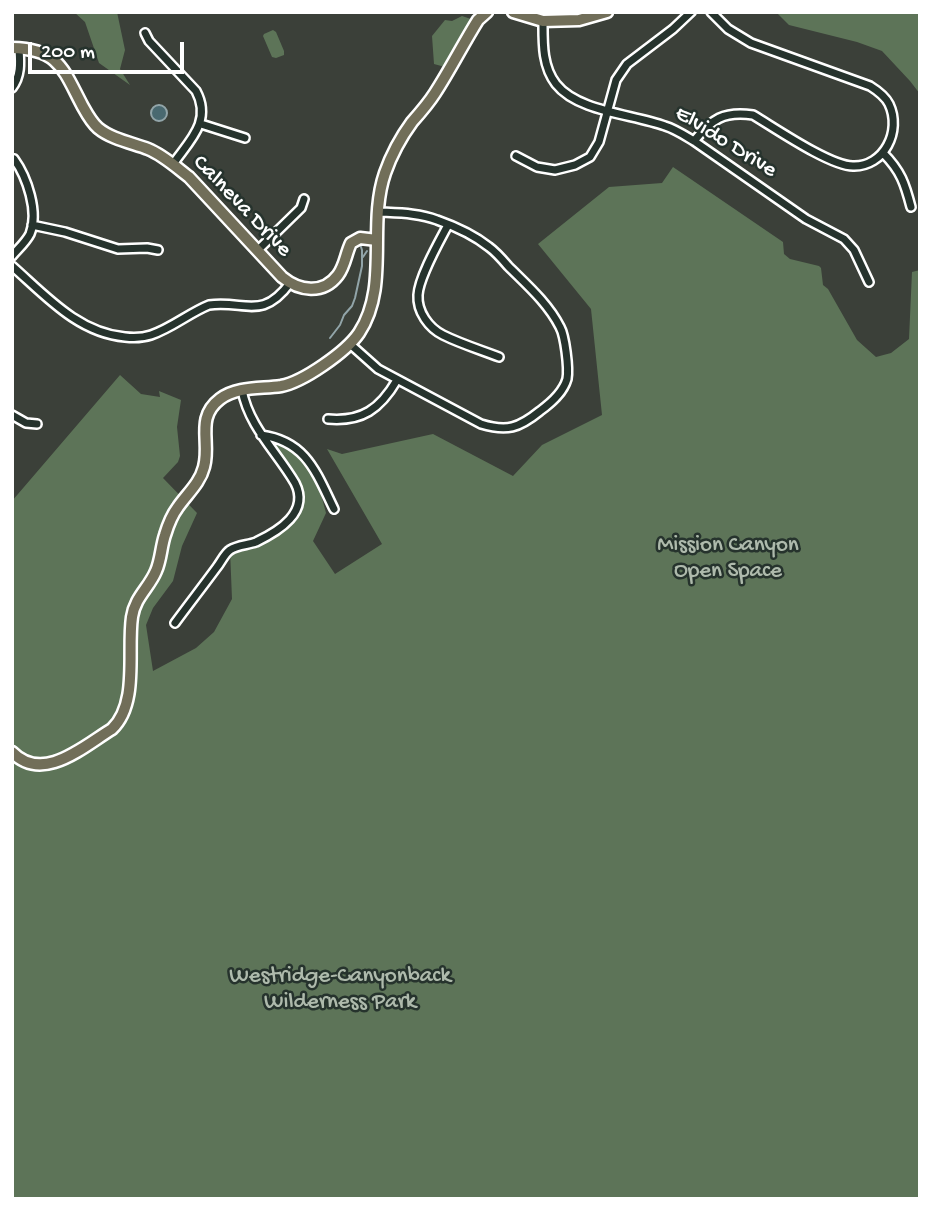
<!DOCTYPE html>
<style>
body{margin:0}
#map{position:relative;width:932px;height:1211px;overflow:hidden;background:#3b4039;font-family:"Gochi Hand",sans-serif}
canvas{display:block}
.frame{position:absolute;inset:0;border:14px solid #fff;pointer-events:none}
.scale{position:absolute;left:28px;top:42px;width:156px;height:32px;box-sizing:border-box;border:4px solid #fff;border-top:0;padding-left:9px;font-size:21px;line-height:24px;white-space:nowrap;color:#fff;-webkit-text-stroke:5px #26332d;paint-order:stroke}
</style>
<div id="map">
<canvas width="932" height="1211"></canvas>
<div class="frame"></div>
<div class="scale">200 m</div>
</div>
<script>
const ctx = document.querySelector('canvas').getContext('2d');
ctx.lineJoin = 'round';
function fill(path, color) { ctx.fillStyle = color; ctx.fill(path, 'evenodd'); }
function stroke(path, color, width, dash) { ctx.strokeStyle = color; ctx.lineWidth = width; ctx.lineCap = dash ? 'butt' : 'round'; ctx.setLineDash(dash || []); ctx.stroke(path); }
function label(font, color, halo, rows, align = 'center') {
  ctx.font = font + ' "Gochi Hand",sans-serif'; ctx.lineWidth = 5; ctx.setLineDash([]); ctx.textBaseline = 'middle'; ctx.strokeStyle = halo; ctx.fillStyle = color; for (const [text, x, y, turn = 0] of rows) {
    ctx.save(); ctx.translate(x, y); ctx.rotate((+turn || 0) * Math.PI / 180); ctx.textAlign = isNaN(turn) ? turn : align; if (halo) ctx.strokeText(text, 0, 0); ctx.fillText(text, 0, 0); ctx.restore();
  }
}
fill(new Path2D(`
 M74,12H117L125,50L120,69L130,85L99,63L85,22Z
 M776,12H920V94L910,81L882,51L857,42L789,25Z
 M462,16L471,19L445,67L434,64L432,36L445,20L452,21Z
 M273,30L276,32L284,51V55L276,58L272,57L263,36L264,34Z
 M673,167L783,242L784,254L790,259L819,266L821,268L823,285L828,289L857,340L876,357L891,353L909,339L912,272L920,270V1199H12V501L120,375L141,394L160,397L159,391L181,400L177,427L180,456L178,462L163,478L197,513L182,546L173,581L153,608L146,625L153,671L196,648L214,632L232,599L230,550L256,542L294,515L299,495L261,435L300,450L315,472L326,513L313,541L335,574L382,544L327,449L342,454L433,434L513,476L542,445L602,415L591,309L538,244L609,187L662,183Z`), '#5d7458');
const water = new Path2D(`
 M151 113a8 8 0 1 1 16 0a8 8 0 1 1-16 0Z`);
fill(water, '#496970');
stroke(water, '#92a5a9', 2);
stroke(new Path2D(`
 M363,257L367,251
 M330,338L340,325L344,315L352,306L355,298L362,266V250L360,244`), '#92a5a9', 2);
const minor = new Path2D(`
 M543,21C543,42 542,66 556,84C578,112 633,114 665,126C675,129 684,135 694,141L806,219L844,239L854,250L869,282
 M145,33L149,41L196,91C212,121 190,140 173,164
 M12,88C21,76 20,63 19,49
 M201,124L245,138
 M694,141C712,119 723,111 753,115C775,128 830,166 853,166C884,167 902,131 889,104C885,96 878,91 870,86L751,43L728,29L711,12
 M883,153C901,171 905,184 911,207
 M516,156L537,167L555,170L575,165L590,157L599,142L616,80L627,64L673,29L691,12
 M32,225L65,232L118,249L147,248L158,250
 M448,225C439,242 419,277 418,295C417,312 429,328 443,335C461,344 481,350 499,357
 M258,250L301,208L304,199
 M12,256C18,249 26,242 30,234C39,212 27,177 14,159
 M12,266C45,295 78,333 125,337C134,338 142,338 151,335C172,328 189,313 209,305C245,300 262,321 290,283
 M350,344L378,369L481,424C507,432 519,428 540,411C551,403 563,393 567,379C569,368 565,336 560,327C548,303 526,284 508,266C502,259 496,252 489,247C474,235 454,226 437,220C419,213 398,213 379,212
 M12,415L26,423L37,424
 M328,419C362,422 380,409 397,380
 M261,435C306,441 316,472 334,509
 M175,623C189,604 203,586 217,567C221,562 225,553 230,550C237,545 248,545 256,542C279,531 310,512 295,483C277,452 249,427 242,390`);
const major = new Path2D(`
 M513,12L543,21L579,20L607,12
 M12,48C59,49 63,69 82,105C87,114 91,122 98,128C111,139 132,143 148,149C163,155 176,167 189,177L282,277C299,291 323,295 338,275C345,266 346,253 351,243L360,238L377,240
 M12,752C43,784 84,746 112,729C139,703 127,651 132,617C135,597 149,588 156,571C161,560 161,547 165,535C168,525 172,515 178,507C187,494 200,483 204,467C211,442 195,418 220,399C237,386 262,389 281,386C303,382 346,352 359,333C390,286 367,225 385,173C391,156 401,137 412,122C420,113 428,104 435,93C450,70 463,44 478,20L487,12`);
stroke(minor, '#fff', 12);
stroke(major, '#fff', 15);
stroke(minor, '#26332d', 7);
stroke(major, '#716e59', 10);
label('23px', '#fff', '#26332d', [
 ["Elvido Drive",725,143,32],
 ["Calneva Drive",241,207,46]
]);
label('23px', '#aebaac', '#26332d', [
 ["Mission Canyon",728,546],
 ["Open Space",728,572],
 ["Westridge-Canyonback",340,977],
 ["Wilderness Park",340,1003]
]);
</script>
